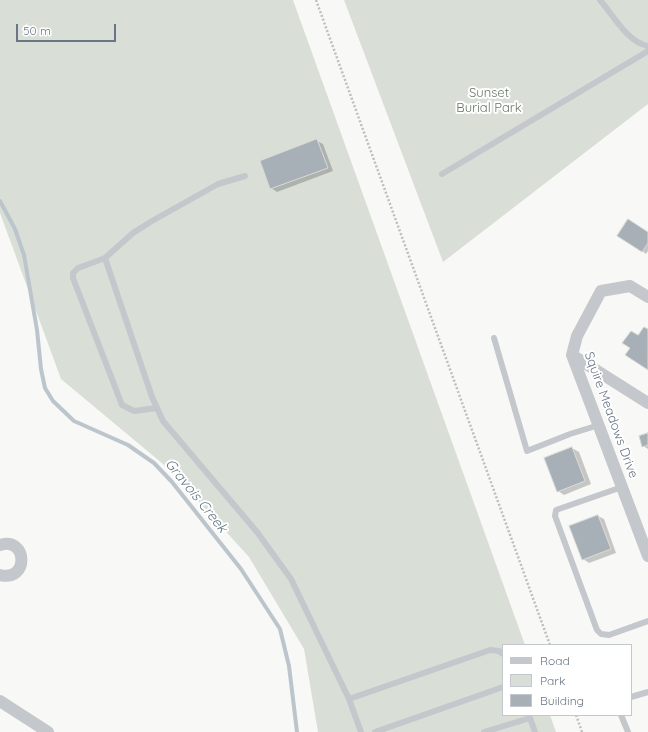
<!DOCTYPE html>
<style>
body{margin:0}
#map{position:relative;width:648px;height:732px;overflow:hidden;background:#f8f8f6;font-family:Quicksand,sans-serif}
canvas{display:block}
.legend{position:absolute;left:502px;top:644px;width:130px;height:72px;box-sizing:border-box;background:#fff;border:1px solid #c3c8cf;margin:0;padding:5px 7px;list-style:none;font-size:12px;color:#687686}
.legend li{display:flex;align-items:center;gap:8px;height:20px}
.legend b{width:20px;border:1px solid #c3c8cf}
.scale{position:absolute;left:16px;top:24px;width:100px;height:18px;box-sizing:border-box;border:2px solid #687686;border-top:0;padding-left:5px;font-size:12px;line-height:14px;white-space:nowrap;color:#687686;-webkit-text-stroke:3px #fff;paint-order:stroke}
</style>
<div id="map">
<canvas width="648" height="732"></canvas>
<ul class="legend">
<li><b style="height:5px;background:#c4c7cb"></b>Road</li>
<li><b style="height:11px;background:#d9dfd7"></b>Park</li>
<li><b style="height:11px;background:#a8b0b7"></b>Building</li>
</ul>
<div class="scale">50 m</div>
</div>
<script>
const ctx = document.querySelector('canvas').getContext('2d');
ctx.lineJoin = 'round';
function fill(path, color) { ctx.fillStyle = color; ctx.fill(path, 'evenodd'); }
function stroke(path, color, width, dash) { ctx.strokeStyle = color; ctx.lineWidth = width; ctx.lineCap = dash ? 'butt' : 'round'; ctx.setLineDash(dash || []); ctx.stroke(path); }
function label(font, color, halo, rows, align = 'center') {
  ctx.font = font + ' Quicksand,sans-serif'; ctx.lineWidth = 4; ctx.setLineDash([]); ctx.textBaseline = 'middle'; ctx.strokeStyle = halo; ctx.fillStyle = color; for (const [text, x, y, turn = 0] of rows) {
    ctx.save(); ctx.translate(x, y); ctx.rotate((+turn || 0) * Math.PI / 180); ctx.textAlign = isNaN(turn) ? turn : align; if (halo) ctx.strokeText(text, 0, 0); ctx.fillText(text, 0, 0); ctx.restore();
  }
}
fill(new Path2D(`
 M0,0H293L525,645H503V715H550L556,732H318L304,649L249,557L169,469L61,379L0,213Z
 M344,0H648V104L443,262Z`), '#d9dfd7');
fill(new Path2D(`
 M317,141L323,144L333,171L277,192L271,188Z
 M648,233V251L646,254L642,251Z
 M648,434V449L643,446Z
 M572,448L579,452L591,484L564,495L558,491Z
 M598,516L604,519L616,553L589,563L583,559Z`), '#0003');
stroke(new Path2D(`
 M0,201L15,229L24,255L37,330L41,369L45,388L53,401L74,421L128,445L154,463L172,482L241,569L280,629L289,666L297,732`), '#bcc5cb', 4);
const building = new Path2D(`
 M317,139L328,168L270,189L260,161Z
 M628,219L648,232V243L642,252L617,236Z
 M644,327L648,329V370L625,355L630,348L622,343L631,331L638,335Z
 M648,433V445L642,447L639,436Z
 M572,447L585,481L557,492L544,458Z
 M598,515L611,549L582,560L569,526Z`);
fill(building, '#a8b0b7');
stroke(building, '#dadad8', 1);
stroke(new Path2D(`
 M316,0L550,645
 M576,715L582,732`), '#bcbec1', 2.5, [2, 2]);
stroke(new Path2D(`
 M600,0C613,15 628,43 648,46
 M442,174L648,51
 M245,176L218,184L152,221L133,233L105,258L152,397L163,421L257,532L291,579L349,699L490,650L499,651L503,654
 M105,258L78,268L73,273V278L122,405L134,411L157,408
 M494,338L527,451L570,434L599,425
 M622,487L556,510L555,516L597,630L601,634L609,635L648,621
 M631,697L648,692
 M349,699L361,732
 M529,715L535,732
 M621,715L628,732
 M375,732L503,687
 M484,732L530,718`), '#c4c7cb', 6);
stroke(new Path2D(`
 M648,297L630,286L601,291L577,336L572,355L648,556
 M572,355L648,403
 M0,545C27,536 30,582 0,575
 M0,701L48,732`), '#c4c7cb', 12);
label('13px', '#657863', '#fff', [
 ["Sunset",489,93],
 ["Burial Park",489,108]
]);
label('13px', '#687686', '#fff', [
 ["Squire Meadows Drive",611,415,70]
]);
label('italic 14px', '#637782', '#fff', [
 ["Gravois Creek",196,496,51]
]);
</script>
